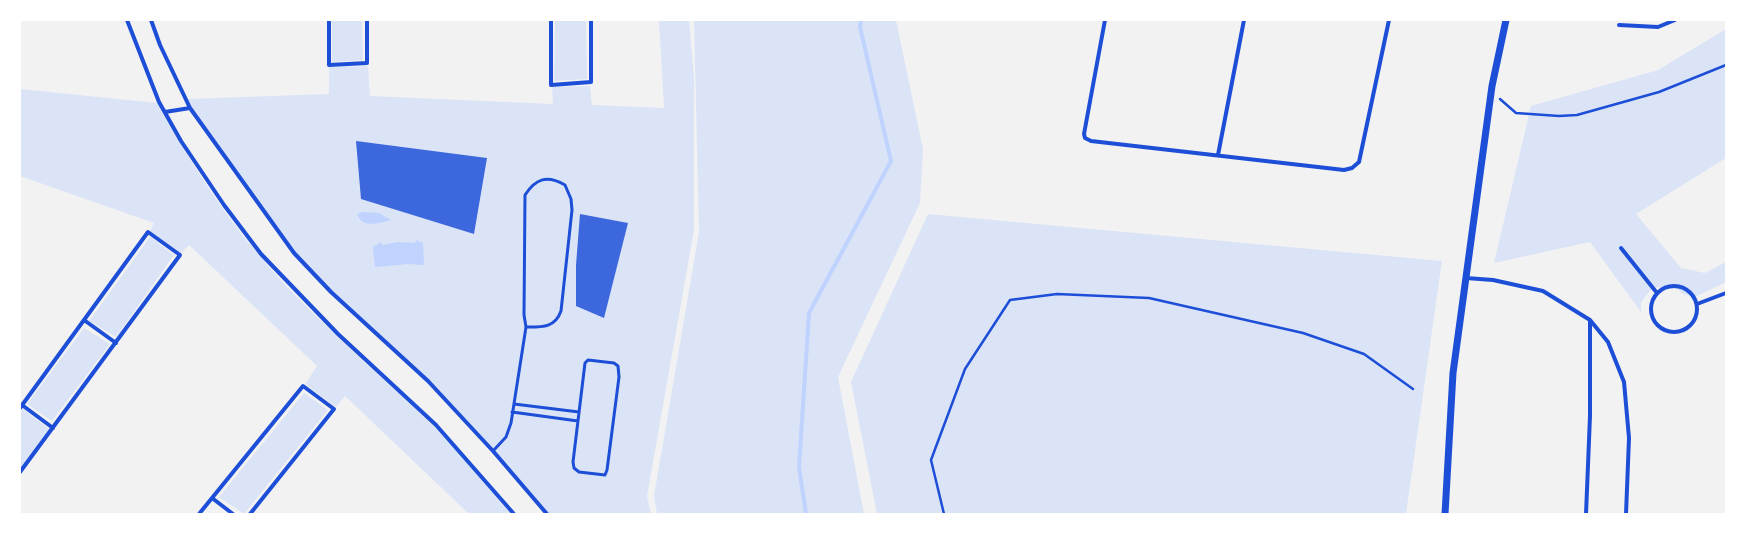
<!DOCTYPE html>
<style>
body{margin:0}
#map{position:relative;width:1746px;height:534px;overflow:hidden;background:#f2f2f2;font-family:"Source Sans 3",sans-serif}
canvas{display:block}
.frame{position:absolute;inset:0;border:21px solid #fff;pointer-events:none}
</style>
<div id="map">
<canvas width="1746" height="534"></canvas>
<div class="frame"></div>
</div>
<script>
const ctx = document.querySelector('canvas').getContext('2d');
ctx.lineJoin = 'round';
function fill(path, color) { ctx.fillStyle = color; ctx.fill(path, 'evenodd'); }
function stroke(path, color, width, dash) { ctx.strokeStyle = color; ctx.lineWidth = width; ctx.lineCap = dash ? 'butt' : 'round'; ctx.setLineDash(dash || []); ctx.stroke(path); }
fill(new Path2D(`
 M332,20H362L363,60L332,62Z
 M555,20H586L587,79L554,81Z
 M659,20H689L694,78V230L647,496L651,514H549L481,435L429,381L332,292L295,252L190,108L187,99L329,94V67L368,66L370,96L553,104L552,87L590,86L592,105L664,108Z
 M694,20H896L923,149L920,203L838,377L864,514H657L654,496L699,232Z
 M1726,29V158L1636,214L1681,268L1705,273L1726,262V282L1695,297L1683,294L1677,289L1653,287L1641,302V312L1590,242L1494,263L1531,106L1658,70Z
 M20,89L157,103C187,156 219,208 258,254C311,317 374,369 433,426C461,453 485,485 511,514H469L345,396L336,407L305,384L317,366L189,245L180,254L150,231L154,223L20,176Z
 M928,214L1442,261L1406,514H877L851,382Z
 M150,237L174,255L116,337L89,321Z
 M84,328L110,344L52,421L27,404Z
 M304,393L328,410L244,514L219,497Z
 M23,409L49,429L20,468V413Z`), '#dbe4f7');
fill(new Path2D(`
 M363,212L379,213L391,220C378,223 363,229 357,214Z
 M416,240L423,243L424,265L408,264L375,267L373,247L381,242L383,245L397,242L415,243Z`), '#bfd3fe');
stroke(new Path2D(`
 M806,514L799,467L809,313L891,161L860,27L861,20`), '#bfd3fe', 4);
fill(new Path2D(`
 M356,141L487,158L474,234L361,199Z
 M580,214L628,223L604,318L576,306V265Z`), '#3d67dc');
stroke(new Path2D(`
 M1500,99L1516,113L1559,116L1577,115L1659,92L1726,65
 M944,514L931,460L965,369L1010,300L1057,294L1149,298L1303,333L1364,354L1413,389`), '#1d4ed8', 2.5);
stroke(new Path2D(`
 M588,360L614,363L618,366L619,377L607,470L605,475L579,472L574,468L573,462L585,363Z
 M514,404L579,412
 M512,412L578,421
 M493,451L506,437L511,423L526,327L524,315L525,195C536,178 547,175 565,185L571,199L572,210L561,311C555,328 542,327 526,327`), '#1d4ed8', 3);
stroke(new Path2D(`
 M127,20L159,102L181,141L224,205L261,254L338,334L436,425L514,514
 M151,20L160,45L190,108L294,253L331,292L428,381L493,451L547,514
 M329,20V65L367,63V20
 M551,20V85L591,82V20
 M1105,20L1084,134L1085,138L1091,141L1344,170L1352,168L1359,162L1389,20
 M1619,25L1658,27L1675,20
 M165,112L190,108
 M1218,155L1244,20
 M1621,248L1657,293
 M1466,278L1493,280L1543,291L1590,320L1608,342L1624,382L1629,438L1626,514
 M1651 309a23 23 0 1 1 46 0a23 23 0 1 1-46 0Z
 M1697,304L1726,293
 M84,320L116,343
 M22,405L53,428
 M20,408L148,232L180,255L20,472
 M212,498L233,514
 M199,514L303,386L334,409L250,514
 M1586,514L1590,416V321`), '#1d4ed8', 4);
stroke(new Path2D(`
 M1445,514L1453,373L1492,86L1506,20`), '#1d4ed8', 7);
</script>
